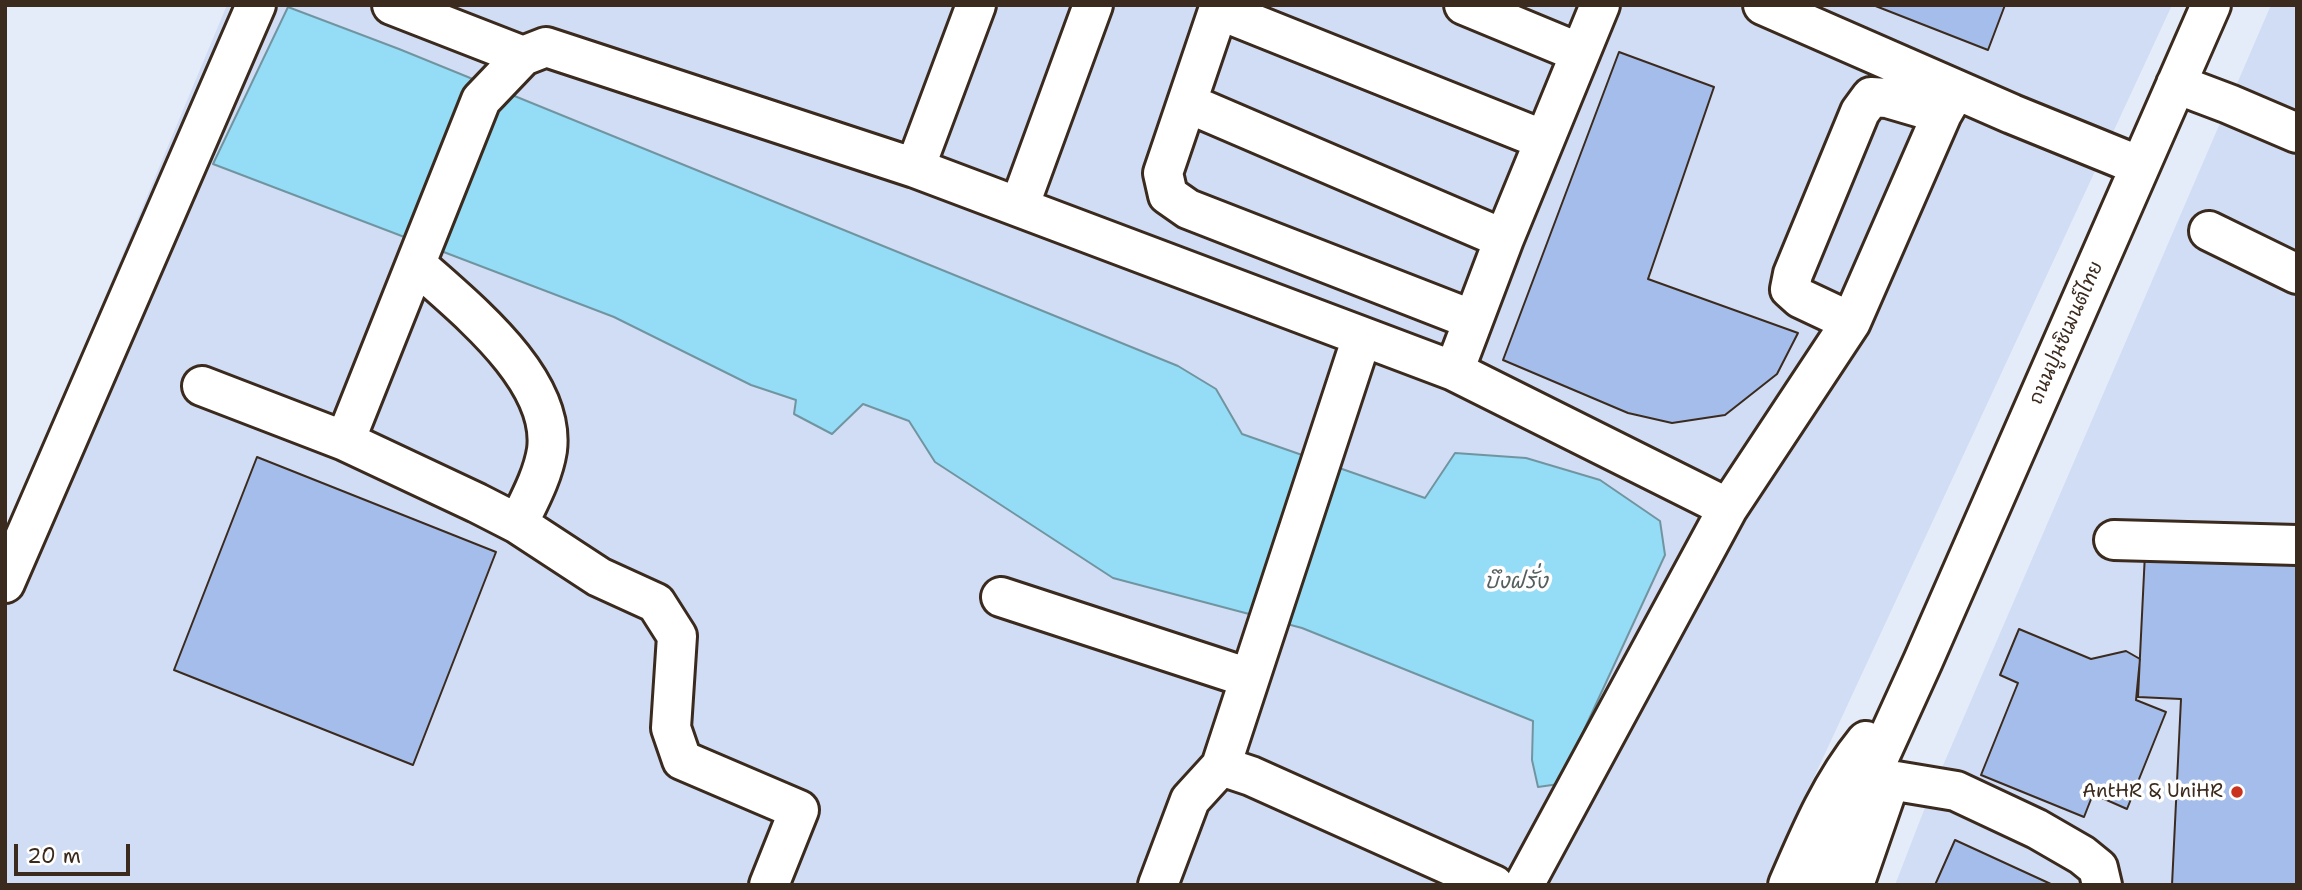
<!DOCTYPE html>
<meta charset="utf-8">
<style>
body{margin:0}
#map{position:relative;width:2302px;height:890px;overflow:hidden;background:#e4ebf9;font-family:"Shantell Sans",sans-serif}
canvas{display:block}
.frame{position:absolute;inset:0;border:7px solid #3b2a1e;pointer-events:none}
.scale{position:absolute;left:14px;top:844px;width:116px;height:32px;box-sizing:border-box;border:4px solid #3b2a1e;border-top:0;padding-left:9px;font-size:21px;line-height:24px;white-space:nowrap;color:#3b2a1e;-webkit-text-stroke:5px #fff;paint-order:stroke}
</style>
<div id="map">
<canvas width="2302" height="890"></canvas>
<div class="frame"></div>
<div class="scale">20 m</div>
</div>
<script>
const ctx = document.querySelector('canvas').getContext('2d');
ctx.lineJoin = 'round';
function fill(path, color) { ctx.fillStyle = color; ctx.fill(path, 'evenodd'); }
function stroke(path, color, width, dash) { ctx.strokeStyle = color; ctx.lineWidth = width; ctx.lineCap = dash ? 'butt' : 'round'; ctx.setLineDash(dash || []); ctx.stroke(path); }
function label(font, color, halo, rows, align = 'center') {
  ctx.font = font + ' "Shantell Sans","Playpen Sans Thai",sans-serif'; ctx.lineWidth = 7; ctx.setLineDash([]); ctx.textBaseline = 'middle'; ctx.strokeStyle = halo; ctx.fillStyle = color; for (const [text, x, y, turn = 0] of rows) {
    ctx.save(); ctx.translate(x, y); ctx.rotate((+turn || 0) * Math.PI / 180); ctx.textAlign = isNaN(turn) ? turn : align; if (halo) ctx.strokeText(text, 0, 0); ctx.fillText(text, 0, 0); ctx.restore();
  }
}
fill(new Path2D(`
 M227,5H2172L1764,885H5V536Z
 M2271,5H2297V885H1895L1926,805Z`), '#d1ddf4');
const water = new Path2D(`
 M288,7L399,49L1178,366L1216,389L1242,434L1425,498L1455,453L1526,458L1600,480L1660,521L1665,555L1559,784L1538,787L1532,760L1533,721L1302,628L1113,578L935,462L909,421L863,404L832,434L794,414L796,400L751,385L614,317L213,164Z`);
fill(water, '#95dcf7');
stroke(water, '#7195a0', 2);
const building = new Path2D(`
 M1873,5H2005L1988,50Z
 M1619,52L1714,87L1648,279L1798,333L1777,374L1725,415L1672,423L1628,413L1503,360Z
 M257,457L496,552L413,765L174,670Z
 M2145,553L2297,561V885H2172L2181,699L2138,697Z
 M2019,629L2091,659L2126,651L2140,659L2136,700L2166,712L2127,809L2093,794L2084,817L1981,775L2018,683L2000,675Z
 M1955,840L2053,885H1935Z`);
fill(building, '#a4bdea');
stroke(building, '#3b2a1e', 2);
const minor = new Path2D(`
 M392,5L523,56
 M1220,5L1163,173L1168,195L1188,209L1473,320
 M1464,5L1580,53
 M1763,5L2012,114L2140,166
 M1219,10L1544,140
 M2176,84L2229,104L2297,133
 M1187,103L1504,239
 M915,168L976,5
 M1019,207L1093,5
 M2209,231L2297,274
 M416,264C463,307 556,378 547,450C543,476 529,501 518,524
 M1851,322L1800,298L1790,289L1793,274L1860,112L1871,97L1887,98L1942,114
 M1454,371L1728,508
 M202,386L345,441L477,503L518,524L599,577L656,603L677,636L671,728L682,760L799,810L769,885
 M345,441L481,100L523,56L546,47L915,168L1454,371L1504,239L1600,5
 M2114,540L2297,545
 M5,583L256,5
 M1001,597L1249,678
 M1221,766L1362,337
 M1890,780L1956,791L2037,829L2082,855L2098,868L2102,885
 M1158,885L1190,800L1221,766L1251,776L1494,885
 M1524,885L1728,508L1851,322L1942,114L1956,90
 M1788,885C1810,834 1831,784 1866,741
 M1821,885L1923,661L2211,5
 M1854,885L1890,781`);
stroke(minor, '#3b2a1e', 44);
stroke(minor, '#fff', 38);
for (const [x, y, r, color] of [
 [2237,792,7,"#c8321e"]
]) { const dot = new Path2D(); dot.arc(x, y, r, 0, 2 * Math.PI); ctx.fillStyle = color; ctx.fill(dot); stroke(dot, '#fff', 2.5); }
label('19px', '#3b2a1e', '#fff', [
 ["ถนนปูนซิเมนต์ไทย",2067,333,-66]
]);
label('19px', '#3b2a1e', '#fff', [
 ["AntHR & UniHR",2223,792]
], 'right');
label('italic 21px', '#565f5f', '#fff', [
 ["บึงฝรั่ง",1516,583]
]);
</script>
